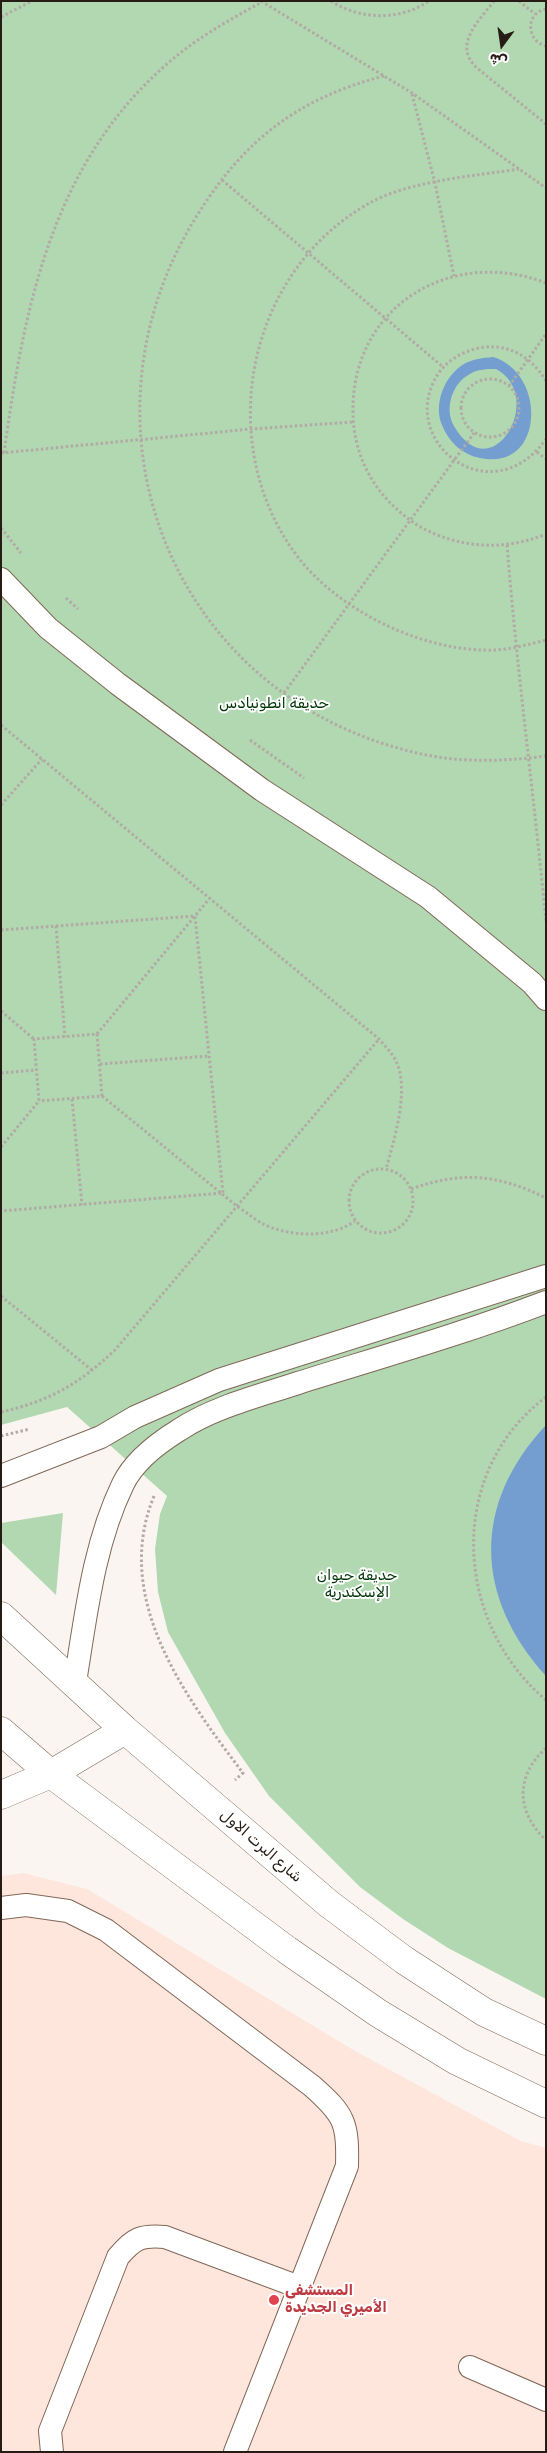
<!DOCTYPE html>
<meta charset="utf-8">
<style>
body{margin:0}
#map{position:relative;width:547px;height:2453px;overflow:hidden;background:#fbf5f1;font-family:Rubik,"Noto Sans Arabic",sans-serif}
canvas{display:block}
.frame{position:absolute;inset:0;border:2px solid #261c15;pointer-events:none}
.north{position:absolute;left:477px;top:20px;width:50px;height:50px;-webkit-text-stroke:4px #fff;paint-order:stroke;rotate:194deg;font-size:14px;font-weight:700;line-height:20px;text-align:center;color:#261c15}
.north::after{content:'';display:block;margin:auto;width:18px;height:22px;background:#261c15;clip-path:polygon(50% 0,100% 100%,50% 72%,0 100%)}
</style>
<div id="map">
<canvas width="547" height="2453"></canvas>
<div class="frame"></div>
<div class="north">ش</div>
</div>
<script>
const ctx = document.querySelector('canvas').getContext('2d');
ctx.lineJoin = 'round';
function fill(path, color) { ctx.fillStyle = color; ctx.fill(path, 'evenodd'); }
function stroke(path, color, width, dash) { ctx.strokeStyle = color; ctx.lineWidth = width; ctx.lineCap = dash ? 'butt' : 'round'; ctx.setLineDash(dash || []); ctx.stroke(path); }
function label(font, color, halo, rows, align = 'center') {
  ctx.font = font + ' Rubik,"Noto Sans Arabic",sans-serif'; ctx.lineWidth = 4; ctx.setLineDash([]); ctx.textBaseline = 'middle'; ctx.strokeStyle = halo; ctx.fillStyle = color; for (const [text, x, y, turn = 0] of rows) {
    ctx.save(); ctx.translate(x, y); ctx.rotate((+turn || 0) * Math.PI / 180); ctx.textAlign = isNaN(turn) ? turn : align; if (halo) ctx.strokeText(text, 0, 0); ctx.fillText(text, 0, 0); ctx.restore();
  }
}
fill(new Path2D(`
 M23,1873L87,1889L355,2051L521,2141L546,2148V2452H1V1876Z`), '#ffe6dd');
fill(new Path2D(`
 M1,1H546V1999L448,1948L403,1919L360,1887L269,1796L225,1733L168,1632L158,1592L155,1549L160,1514L167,1496L67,1407L1,1425Z
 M63,1513L56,1595L1,1542V1523Z`), '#b1d8b1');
fill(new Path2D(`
 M493,357C547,373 545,472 480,458C461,454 449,442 442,425C433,404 445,375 464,364C473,359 483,358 493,357ZM496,369C547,396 492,492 454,426C444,409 452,383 470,374C478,369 487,369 496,369Z
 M546,1425V1676C474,1596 472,1504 546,1425Z`), '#739ecf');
const service = new Path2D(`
 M1,579L48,628L118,684L262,790L428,897L532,983L546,999
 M1,1476L101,1437L135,1417L219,1380L546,1276
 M75,1682C86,1616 93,1546 123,1484C134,1461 158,1443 179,1430C214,1407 259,1396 298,1383C381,1357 465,1333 546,1302
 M1,1908L26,1905L68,1911L106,1930L312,2086C345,2115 348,2123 347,2166L235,2452
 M470,2367L546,2400
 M52,2452L50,2431L118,2257C134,2238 141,2235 165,2237L299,2287`);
const secondary = new Path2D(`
 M1,1616L125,1730L329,1904L404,1960L484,2012L546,2041
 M1,1731L51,1774L287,1950L378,2013L457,2061L546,2104
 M1,1795L51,1774L125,1730`);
stroke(service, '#806857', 24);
stroke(secondary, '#806857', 29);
stroke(new Path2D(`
 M261,1L412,93L546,188
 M331,1C360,20 400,21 429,1
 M494,1C479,21 452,45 477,68L546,124
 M519,1L535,14
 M546,9C525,13 526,41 546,46
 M1,17L32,1
 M384,76C299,98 245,139 198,214C66,422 168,691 409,751C454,763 500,762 546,756
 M412,94L435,183L454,276
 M519,169C474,176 407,181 368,204C246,273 213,444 297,556C340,612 425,653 496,650C512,649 530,644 546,640
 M222,180L443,367
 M546,283C451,246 351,307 353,412C353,442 364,473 384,496C398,512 415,526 435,534C471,549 510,549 546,534
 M461 408a29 29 0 1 1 58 0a29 29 0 1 1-58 0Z
 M546,381C533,359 512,345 486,347C467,349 449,358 438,374C395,441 491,516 546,439
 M509,386L546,334
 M537,452L546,459
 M1,453L251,429L353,422
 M4,453C24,309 51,165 167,64C195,39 229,20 262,2
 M1,528L21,553
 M507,545C517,671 534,796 546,922
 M66,598L78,609
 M284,693L474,433
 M1,725L379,1039C385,1046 392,1053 396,1061C410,1090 394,1140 386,1169
 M250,740L304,778
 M1,805L42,759
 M56,926L65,1037
 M1,930L195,916L223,1193L1,1211
 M1,1011L34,1039
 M97,1034L209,899
 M100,1064L209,1056
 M1,1073L36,1070
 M102,1096L238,1207C246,1212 253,1218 261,1223C288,1237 330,1239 355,1221
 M72,1099L82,1205
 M1,1147L39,1101L34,1039L97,1034L102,1096L39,1101
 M349 1201a32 32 0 1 1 64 0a32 32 0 1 1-64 0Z
 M411,1189C462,1171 497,1174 546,1198
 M1,1296L93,1371
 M546,1397C445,1473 454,1623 546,1700
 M1,1412C50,1401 79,1384 115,1350L379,1039
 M1,1436L30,1429
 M154,1496C112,1598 184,1695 243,1773L235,1780
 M546,1748C515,1776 516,1812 546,1840`), '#b1aaa5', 3, [2.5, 2.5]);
stroke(service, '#fff', 22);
stroke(secondary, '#fff', 28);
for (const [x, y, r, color] of [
 [274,2300,6,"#e0444e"]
]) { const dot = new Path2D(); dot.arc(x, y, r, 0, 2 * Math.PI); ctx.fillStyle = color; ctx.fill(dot); stroke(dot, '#fff', 2); }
label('15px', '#003607', '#fff', [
 ["حديقة انطونيادس",274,704],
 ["حديقة حيوان",357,1576],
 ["الإسكندرية",357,1593]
]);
label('15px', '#261c15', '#fff', [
 ["شارع البرت الاول",261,1846,41]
]);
label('bold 15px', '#be3a42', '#fff', [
 ["المستشفى",285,2291],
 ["الأميري الجديدة",285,2308]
], 'left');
</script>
